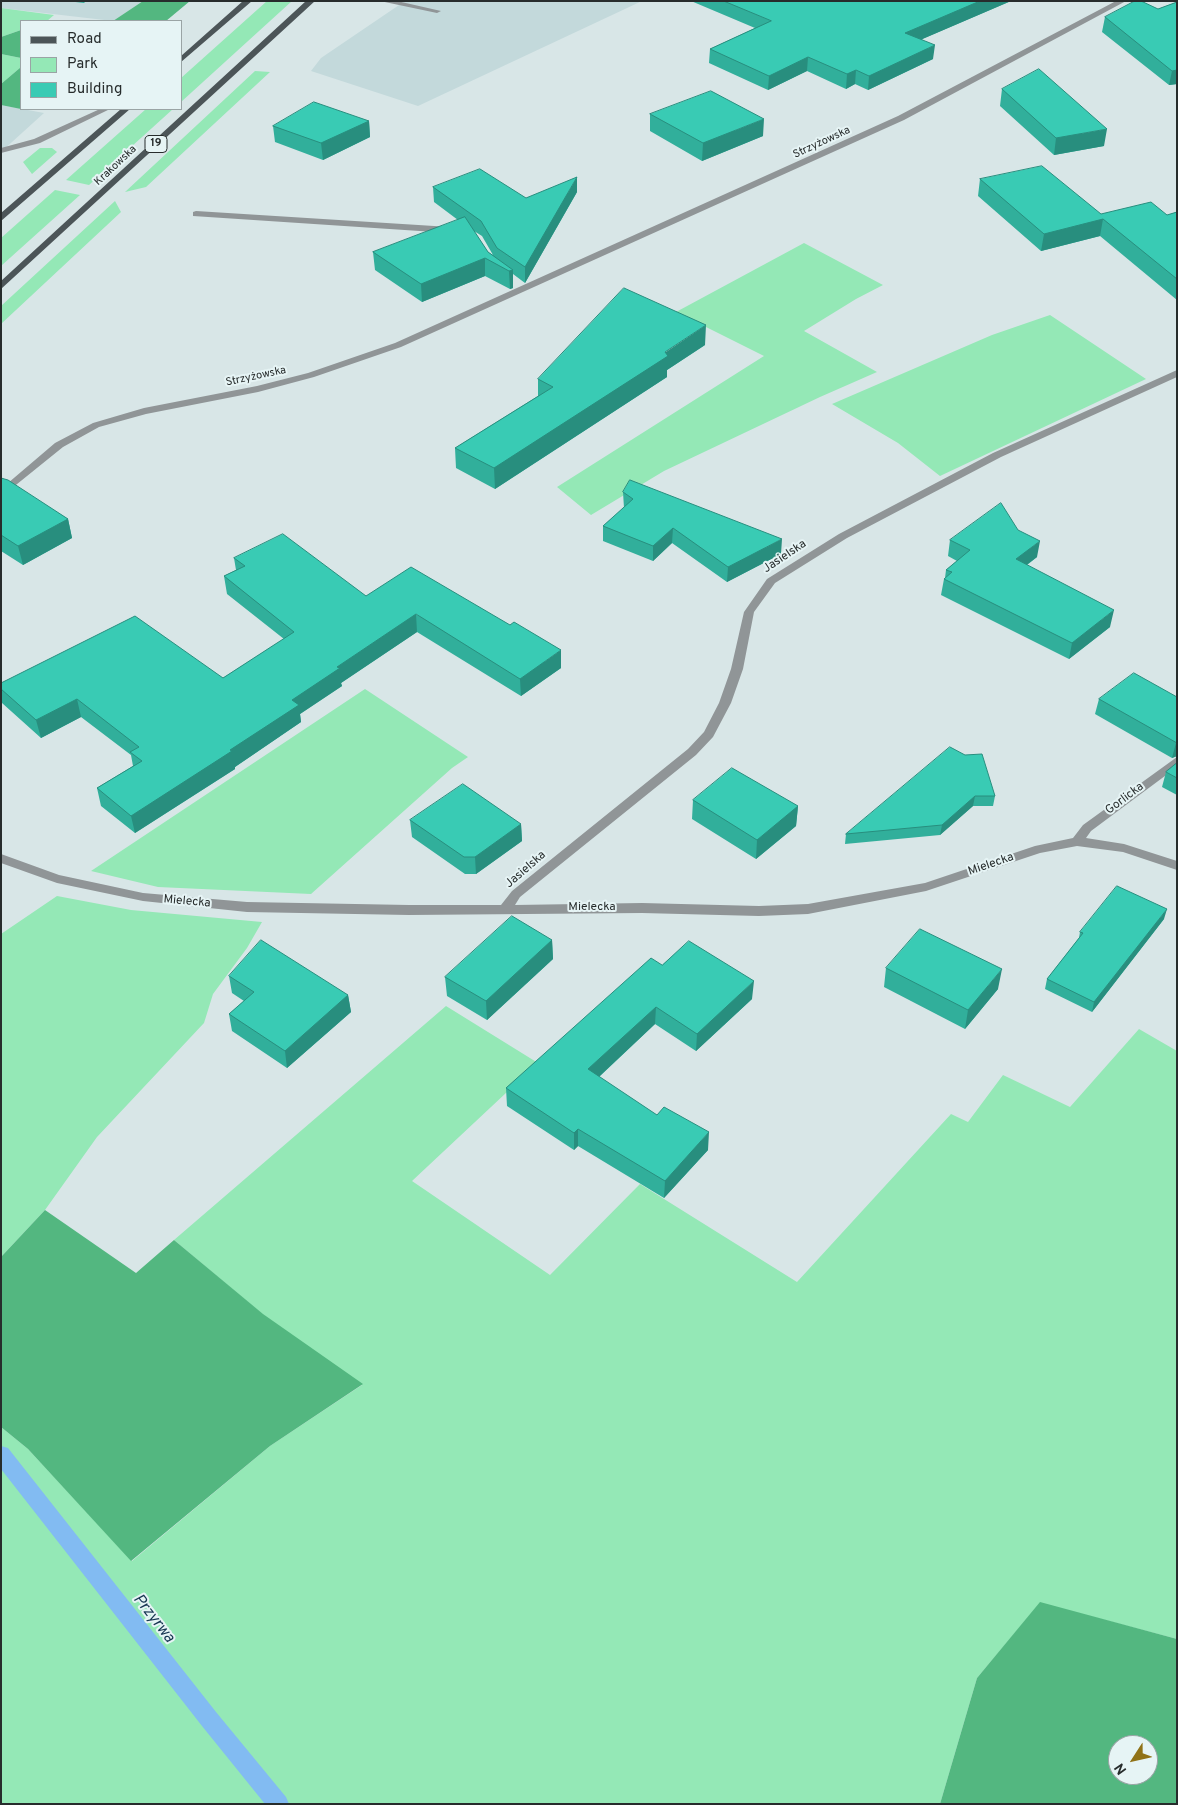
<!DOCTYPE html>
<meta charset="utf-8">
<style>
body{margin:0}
#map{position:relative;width:1178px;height:1805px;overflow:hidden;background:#d8e6e7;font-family:Overpass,sans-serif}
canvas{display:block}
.frame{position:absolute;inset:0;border:2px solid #272c2c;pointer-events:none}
.legend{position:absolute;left:20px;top:20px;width:162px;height:90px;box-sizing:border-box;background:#e6f4f5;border:1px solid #9aa4a5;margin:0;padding:6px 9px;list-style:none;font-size:15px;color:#272c2c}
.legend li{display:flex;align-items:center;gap:10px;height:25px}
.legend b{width:25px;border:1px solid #9aa4a5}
.north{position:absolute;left:1108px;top:1735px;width:50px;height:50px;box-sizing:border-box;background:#e6f4f5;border:1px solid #9aa4a5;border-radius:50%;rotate:235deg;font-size:14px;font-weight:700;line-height:20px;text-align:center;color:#272c2c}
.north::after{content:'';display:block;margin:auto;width:18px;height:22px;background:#907217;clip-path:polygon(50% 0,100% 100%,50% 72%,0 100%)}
</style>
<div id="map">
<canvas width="1178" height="1805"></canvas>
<div class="frame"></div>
<ul class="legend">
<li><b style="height:6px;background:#4c5558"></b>Road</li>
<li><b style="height:14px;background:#94e8b6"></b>Park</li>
<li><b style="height:14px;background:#39cbb4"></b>Building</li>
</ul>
<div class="north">N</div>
</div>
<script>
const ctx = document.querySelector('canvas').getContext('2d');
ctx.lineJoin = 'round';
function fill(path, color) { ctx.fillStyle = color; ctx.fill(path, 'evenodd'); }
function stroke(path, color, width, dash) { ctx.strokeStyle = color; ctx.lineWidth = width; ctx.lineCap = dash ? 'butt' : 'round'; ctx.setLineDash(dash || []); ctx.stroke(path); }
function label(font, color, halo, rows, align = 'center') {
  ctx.font = font + ' Overpass,sans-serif'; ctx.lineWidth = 4; ctx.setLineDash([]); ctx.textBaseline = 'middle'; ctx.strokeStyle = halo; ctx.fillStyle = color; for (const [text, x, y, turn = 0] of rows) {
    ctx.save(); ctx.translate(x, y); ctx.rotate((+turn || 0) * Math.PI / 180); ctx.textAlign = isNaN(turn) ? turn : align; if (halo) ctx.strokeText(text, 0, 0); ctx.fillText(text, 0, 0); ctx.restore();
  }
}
fill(new Path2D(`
 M1,1H143L113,21L1,8Z
 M405,1H642L418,106L311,71L321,58Z
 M1,105L44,113L1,152Z`), '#c3d9db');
fill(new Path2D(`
 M267,1H292L181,102V78Z
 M1,8L54,15L47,21H21V30L1,37Z
 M1,54L21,58V67L1,84Z
 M255,71L270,72L146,187L125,192Z
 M146,109H173L89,185L66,180Z
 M40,148H52L57,152L32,174L23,162Z
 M55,190L80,195L1,266V238Z
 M115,201L121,212L1,324V306Z
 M804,243L883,285L856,299L804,331L877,372L820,397L664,471L591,515L557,487L764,356L676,312Z
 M1050,315L1146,379L940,476L898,443L832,404L992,335Z
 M365,689L468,757L452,768L311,894L158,887L91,871Z
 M57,896L131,910L262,922L247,948L213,994L204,1023L97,1137L45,1210L1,1257V934Z
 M446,1006L538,1063L412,1181L550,1275L640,1184L797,1282L951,1114L968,1122L1003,1075L1070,1107L1139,1029L1177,1051V1639L1040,1603L977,1678L940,1804H1V1427L28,1449L132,1561L270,1446L362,1385L262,1314L174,1240Z`), '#94e8b6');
fill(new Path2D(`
 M143,1H190L166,21H113Z
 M21,30V58L1,54V37Z
 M21,67V109L1,105V84Z
 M45,1210L136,1273L174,1240L263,1314L363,1384L270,1446L131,1561L28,1449L1,1427V1257Z
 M1040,1602L1177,1639V1804H940L977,1678ZM1118,1745H1148V1775H1118Z`), '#53b780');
fill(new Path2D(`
 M1,1446L8,1448L216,1712L286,1797L289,1804H265L202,1726L1,1469Z`), '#82bbf2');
fill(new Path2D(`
 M380,1H397L441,11L437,13Z
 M1116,1H1126L904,120L401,347L314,377L258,392L146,414L99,427L63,447L1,497V489L55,443L93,423L144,408L257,386L308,373L395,343L898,116Z
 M100,109H110L40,143L1,153V148L34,139Z
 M196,211L450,227L454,230L450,233L193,216V212Z
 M1177,370V377L1001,457L847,538L775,583L754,612L743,669L731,703L713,737L696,755L520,897L515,905L642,903L759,906L808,904L925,883L1035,846L1073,838L1083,825L1177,757V767L1091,831L1086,838L1124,844L1177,861V870L1123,852L1077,846L1040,853L926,891L808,914L759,916L642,913L409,915L247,912L143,901L57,883L1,863V854L59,875L143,893L247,902L409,905H501L512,891L688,749L704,732L719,703L731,669L744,612L767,579L839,534L993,453Z`), '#909597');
fill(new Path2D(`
 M243,1H252L181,62V56Z
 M306,1H315L1,289V281Z
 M121,109H130L1,221V213Z`), '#4c5558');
fill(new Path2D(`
 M67,1H86L84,3Z
 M691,1H1011L922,39L933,59L868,90L855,84L846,89L807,71L768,90L709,63L710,49L755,28Z
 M1177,2V84L1169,85L1102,32L1105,17L1158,9Z
 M1002,89L1104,146L1054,155L1000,106Z
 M650,114L763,136L702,161L650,131Z
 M369,121L370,137L323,160L275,142L273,126Z
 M980,179L1101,214L1167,215L1177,212V300L1100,236L1041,251L978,196Z
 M433,187L526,198L577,192L525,283L513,274V288L510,289L485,276L422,302L375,270L373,252L458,220L434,202ZM474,231L482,236L493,255L488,252Z
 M705,345L667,370V377L495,489L456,468L455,448L538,396V379Z
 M1,478L68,519L72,538L23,565L1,551Z
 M623,492L781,554L727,582L672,543L653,561L603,541V526L624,508Z
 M1018,530L1037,557L1027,565L1110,627L1069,659L941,595L944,579L945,578L946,570L957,561L948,556L950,540Z
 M234,558L366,596L561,668L521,696L417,632L341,683L342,686L300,714L301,722L235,767V769L135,833L101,806L97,788L133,766L131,755L81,717L41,738L2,703L1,683L223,678L284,639L227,594L224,576L236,570Z
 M1177,697V756L1172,758L1095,714L1099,699Z
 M965,755L995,796L993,806H973L940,835L845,844L846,834Z
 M1177,763V795L1162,787L1166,772Z
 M693,800L798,806L796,826L756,859L692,819Z
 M410,820L521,824L522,841L476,874H465L412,837Z
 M1164,919L1092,1012L1045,989L1047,979L1079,938L1080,932Z
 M552,940L553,959L487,1020L447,996L445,977Z
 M662,965L752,999L696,1051L655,1024L599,1077L708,1150L664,1198L578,1146L574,1150L507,1106L506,1088Z
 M886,968L998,989L965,1029L884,987Z
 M229,976L348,995L351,1012L287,1068L232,1031L229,1014L244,1001L232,993Z`), '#31af9b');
fill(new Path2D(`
 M980,1H1011L904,47L905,33Z
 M935,45L933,59L868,90L869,76Z
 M808,57L807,71L768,90L769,76Z
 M856,70L855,84L846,89L847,74Z
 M1177,70V84L1169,85L1172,71Z
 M764,119L763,136L702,161L703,143Z
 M369,121L370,137L323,160L321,143Z
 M1107,129L1104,146L1054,155L1056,138Z
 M577,177V192L525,283V267Z
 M1103,219L1100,236L1041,251L1044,234Z
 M485,258V276L422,302L421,284Z
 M513,270V288L510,289L509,271Z
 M706,325L705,345L667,370V377L495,489L494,468Z
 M68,519L72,538L23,565L18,546Z
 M673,528L672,543L653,561V546Z
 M782,539L781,554L727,582L728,567Z
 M1040,541L1037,557L1013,575L1016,559Z
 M1114,610L1110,627L1069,659L1072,643Z
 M416,614L417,632L341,683L342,686L300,714L301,722L235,767V769L135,833L131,816L230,750L292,700L337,667Z
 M561,650V668L521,696L520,679Z
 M77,699L81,717L41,738L36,720Z
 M1176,743L1177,756L1172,758Z
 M975,796L973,806L940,835L942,825Z
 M798,806L796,826L756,859L757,840Z
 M521,824L522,841L476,874L475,857Z
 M1167,909L1164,919L1092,1012L1094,1002Z
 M552,940L553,959L487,1020L486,1001Z
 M1002,969L998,989L965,1029L968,1010Z
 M754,981L752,999L696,1051L697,1034Z
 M348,995L351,1012L287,1068L285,1051Z
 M656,1007L655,1024L588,1087V1069Z
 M578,1129V1146L574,1150V1133Z
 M709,1132L708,1150L664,1198L665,1181Z`), '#288e7e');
const building = new Path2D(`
 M724,1H980L905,33L935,45L869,76L856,70L847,74L808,57L769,76L710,49L771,21Z
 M1135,1H1141L1158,9L1177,2V70L1172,71L1105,17Z
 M1039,69L1107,129L1056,138L1002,89Z
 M711,91L764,119L703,143L650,114Z
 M314,102L369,121L321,143L273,126Z
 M1042,166L1101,214L1151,202L1167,215L1177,212V279L1103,219L1044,234L980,179Z
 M480,169L526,198L577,177L525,267L497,248L481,221L433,187Z
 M465,217L488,252L513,270L509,271L485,258L421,284L373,252Z
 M624,288L706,325L665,352L668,356L494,468L455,448L553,387L538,379Z
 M1,478L8,480L68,519L18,546L1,535Z
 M630,480L782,539L728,567L673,528L653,546L603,526L633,499L623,492Z
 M1001,503L1018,530L1040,541L1016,559L1114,610L1072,643L944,579L952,572L946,570L970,550L950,540Z
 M283,534L366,596L411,567L510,625L514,622L561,650L520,679L416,614L337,667L340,668L292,700L299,705L230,750L232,751L131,816L97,788L142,761L130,752L139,747L77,699L36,720L1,689V683L135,616L223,678L294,632L224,576L245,566L234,558Z
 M1134,673L1177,697V743L1099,699Z
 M950,747L965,755L982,754L995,796H975L942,825L846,834Z
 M1177,763V778L1166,772Z
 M732,768L798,806L757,840L693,800Z
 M463,784L521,824L475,857H464L410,820Z
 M1117,886L1167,909L1094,1002L1047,979L1083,933L1080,932Z
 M512,916L552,940L486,1001L445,977Z
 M920,929L1002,969L968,1010L886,968Z
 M261,940L348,995L285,1051L229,1014L254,992L229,976Z
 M689,941L754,981L697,1034L656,1007L588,1069L657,1115L664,1107L709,1132L665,1181L578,1129L574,1133L506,1088L651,958L662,965Z`);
fill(building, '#39cbb4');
stroke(building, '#288e7e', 1);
label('11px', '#272c2c', '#e6f4f5', [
 ["Strzyżowska",822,143,-25],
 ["Krakowska",116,166,-43],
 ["Strzyżowska",256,377,-12]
]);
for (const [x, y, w] of [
 [156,144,22]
]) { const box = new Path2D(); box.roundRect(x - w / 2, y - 8.5, w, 17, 4); ctx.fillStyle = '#e6f4f5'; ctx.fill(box); stroke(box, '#272c2c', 1); }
label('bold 11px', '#272c2c', null, [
 ["19",156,144]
]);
label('12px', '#272c2c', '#e6f4f5', [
 ["Jasielska",785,557,-34],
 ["Gorlicka",1125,799,-37],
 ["Mielecka",991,865,-19],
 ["Jasielska",526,870,-41],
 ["Mielecka",187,902,5],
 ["Mielecka",592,908]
]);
label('italic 16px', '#163551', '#e6f4f5', [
 ["Przyrwa",153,1619,52]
]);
</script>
